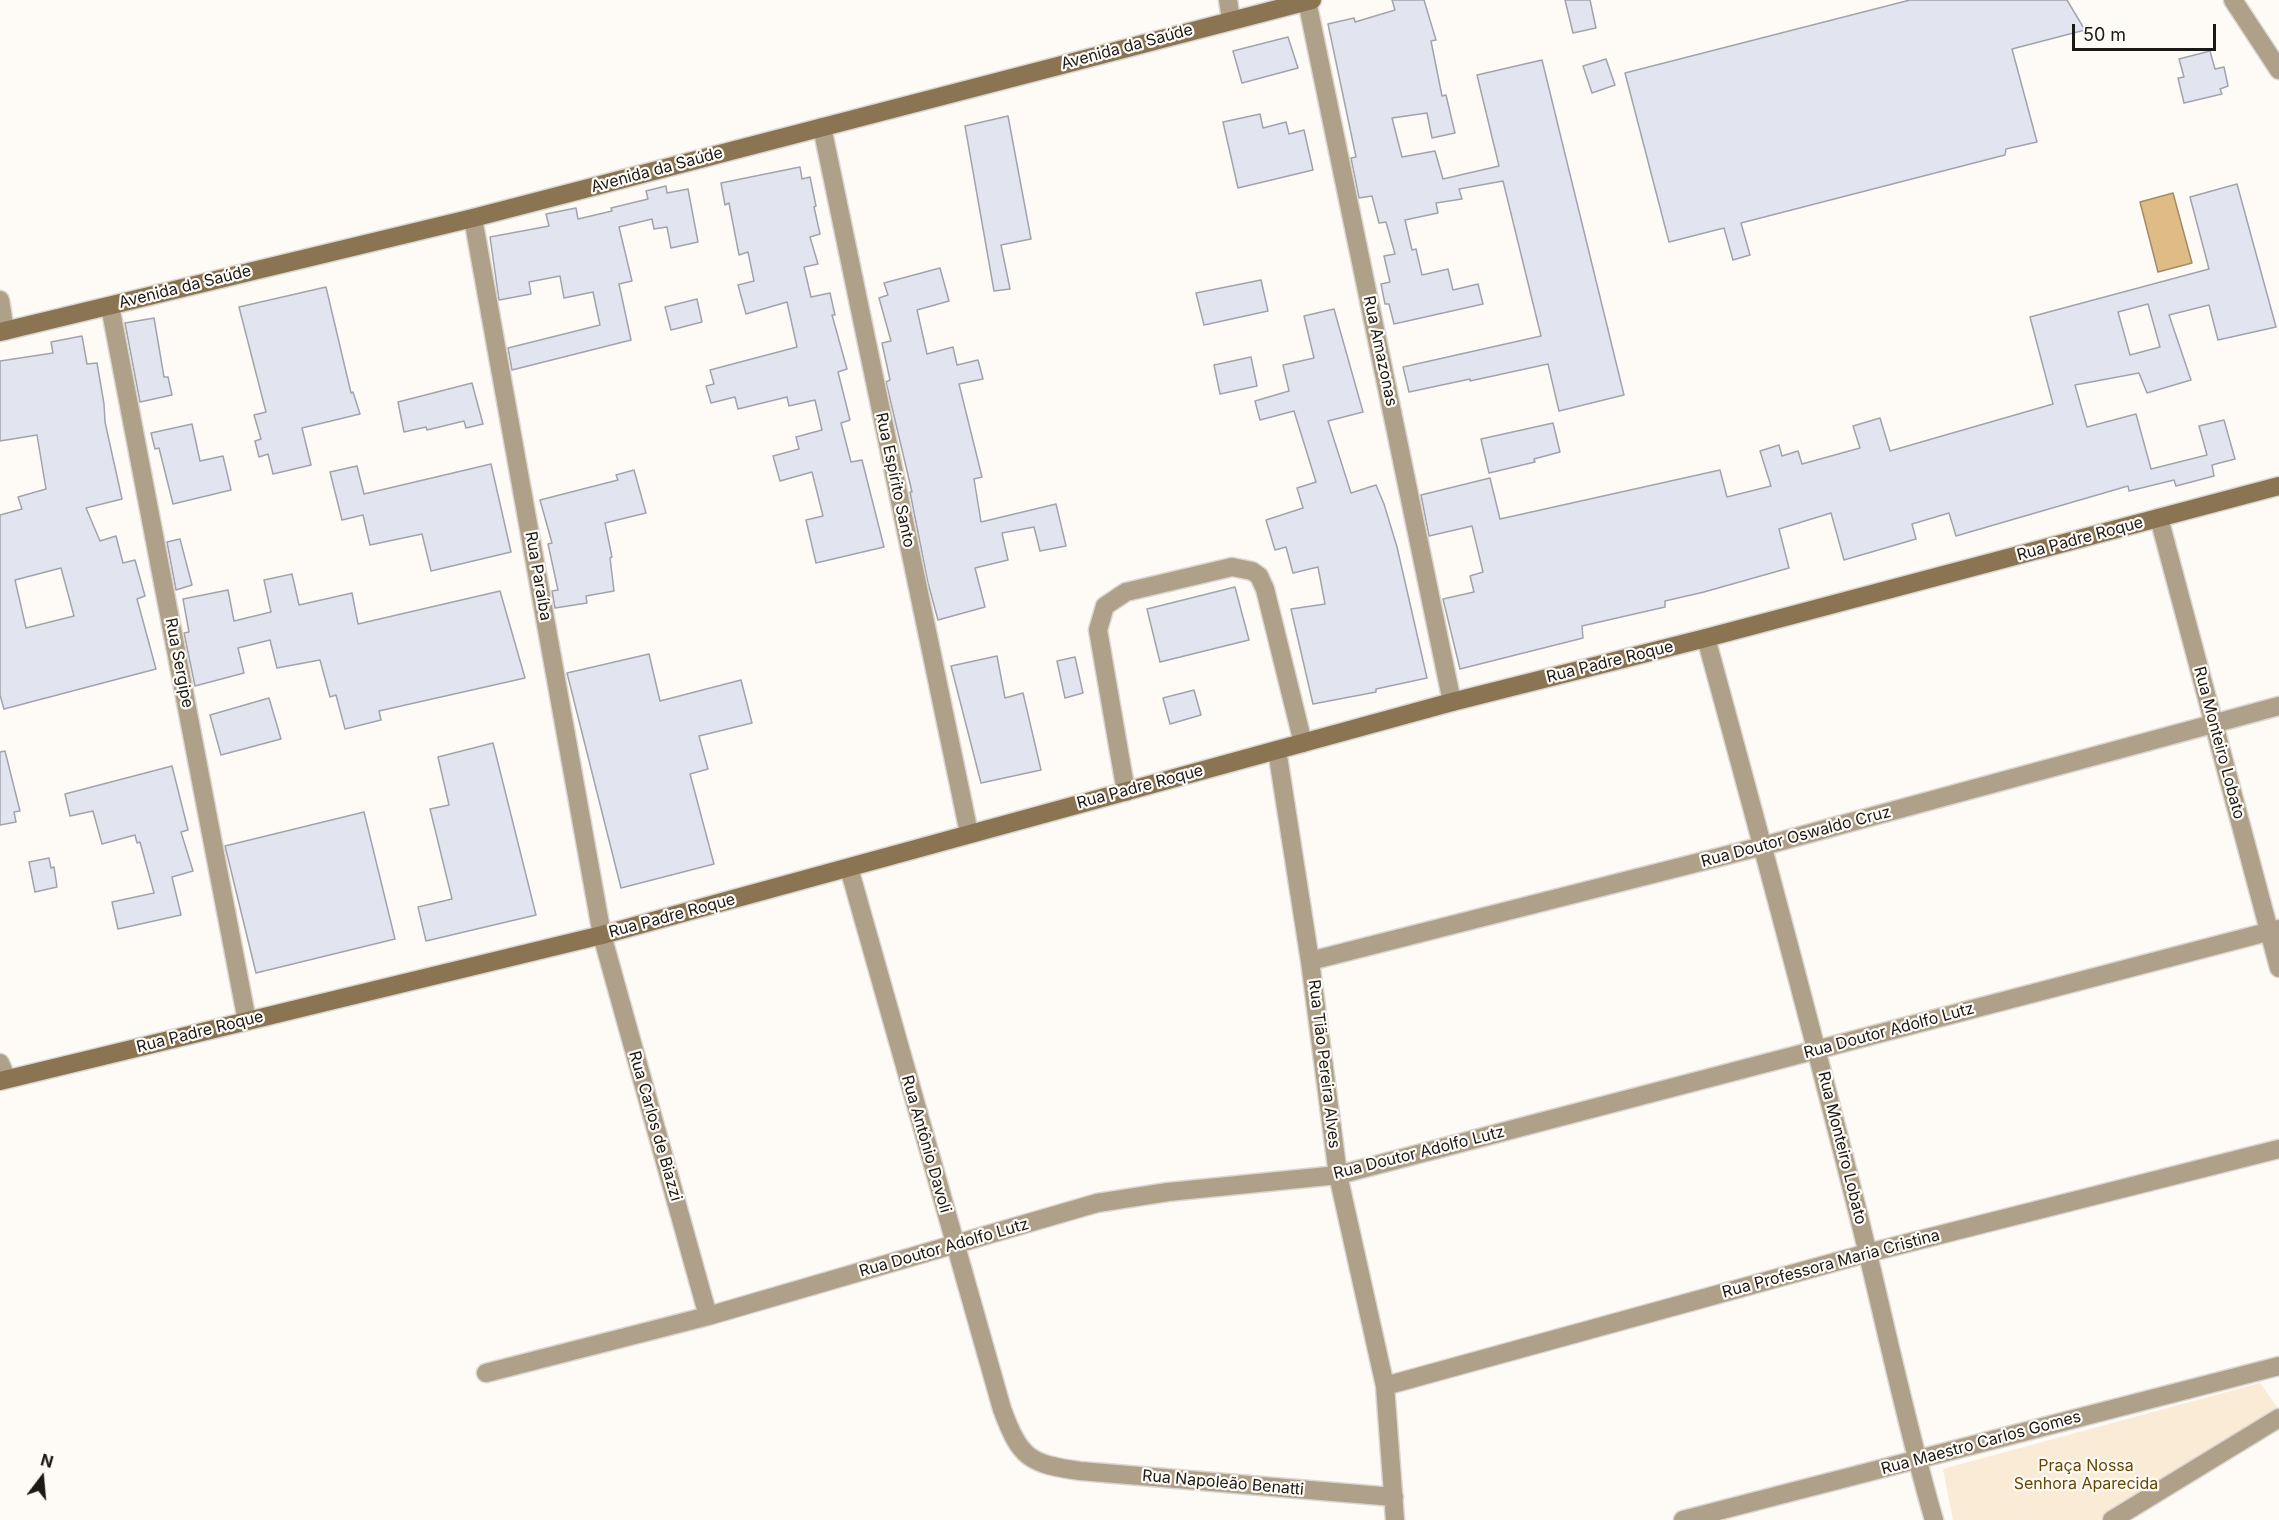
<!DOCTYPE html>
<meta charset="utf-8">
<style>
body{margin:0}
#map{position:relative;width:2279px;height:1520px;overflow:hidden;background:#fefaf5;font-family:Inter,sans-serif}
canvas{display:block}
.north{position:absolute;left:12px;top:1448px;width:60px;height:60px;-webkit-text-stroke:4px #fefaf5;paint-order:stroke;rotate:16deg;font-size:16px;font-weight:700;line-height:24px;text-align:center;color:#1b1916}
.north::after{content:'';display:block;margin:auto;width:21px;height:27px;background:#1b1916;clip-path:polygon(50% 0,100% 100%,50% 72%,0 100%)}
.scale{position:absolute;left:2072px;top:24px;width:144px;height:27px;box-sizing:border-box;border:3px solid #1b1916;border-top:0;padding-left:8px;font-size:18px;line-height:21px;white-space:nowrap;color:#1b1916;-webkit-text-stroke:4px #fefaf5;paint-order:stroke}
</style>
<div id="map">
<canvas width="2279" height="1520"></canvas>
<div class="north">N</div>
<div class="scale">50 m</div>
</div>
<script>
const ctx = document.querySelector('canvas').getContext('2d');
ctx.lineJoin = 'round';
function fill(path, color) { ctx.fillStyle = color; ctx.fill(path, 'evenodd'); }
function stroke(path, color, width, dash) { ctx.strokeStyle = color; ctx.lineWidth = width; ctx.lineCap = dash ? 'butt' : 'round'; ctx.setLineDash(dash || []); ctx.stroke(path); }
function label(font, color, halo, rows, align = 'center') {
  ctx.font = font + ' Inter,sans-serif'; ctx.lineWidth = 4.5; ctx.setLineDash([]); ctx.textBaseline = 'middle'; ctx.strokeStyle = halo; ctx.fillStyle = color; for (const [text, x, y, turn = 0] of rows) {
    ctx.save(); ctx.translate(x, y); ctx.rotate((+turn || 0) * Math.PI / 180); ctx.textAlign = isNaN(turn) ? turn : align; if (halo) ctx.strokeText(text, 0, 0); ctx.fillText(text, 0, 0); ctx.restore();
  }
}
fill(new Path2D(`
 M2260,1383L2278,1408L2099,1520H1953L1943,1469Z`), '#f9ebd6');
const water = new Path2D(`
 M2173,193L2192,263L2158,272L2140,202Z`);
fill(water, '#dfbc85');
stroke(water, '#a48b64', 1.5);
const building = new Path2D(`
 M1392,0H1424L1436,40L1431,41L1442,96L1446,95L1455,133L1432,138L1427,113L1392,118L1402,157L1435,151L1443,179L1499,166L1477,75L1542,60L1624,395L1559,411L1548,364L1470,381V379L1409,392L1403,367L1541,336L1503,181L1459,189L1462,199L1436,203L1438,213L1405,220L1412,250L1416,249L1422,275L1448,269L1453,290L1478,284L1483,304L1394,324L1389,304H1385L1381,284L1390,282L1384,256L1395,254L1386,222L1379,223L1372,196L1359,198L1351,158L1356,157L1328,24L1354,18L1355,22L1395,10Z
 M1565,0H1590L1596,28L1573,33Z
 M1910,0H2067L2085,30L2012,49L2037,142L2006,149L2005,155L1741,223L1750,255L1733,260L1724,228L1669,242L1625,73Z
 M1288,37L1298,68L1242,83L1233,51Z
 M2210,51L2215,69L2224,67L2228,86L2220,89L2222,94L2184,103L2178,78L2184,77L2179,59Z
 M1606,59L1615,85L1592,93L1583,66Z
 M1260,114L1263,128L1286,122L1289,134L1304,130L1313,170L1238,188L1223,122Z
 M1008,116L1031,239L1001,245L1010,289L994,291L965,126Z
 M800,167L802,179L810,177L816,206L814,207L820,234L810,237L818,264L804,267L811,297L830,293L835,315H832L847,369L838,372L850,420L841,423L851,462L862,460L884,547L816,563L806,520L823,516L812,472L780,481L773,456L799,449L796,437L822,430L815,400L789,406L787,397L738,409L735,397L711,403L706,386L714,384L710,370L797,347L787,302L746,314L738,285L754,281L748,252L739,255L729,203L725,205L721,183Z
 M2237,184L2276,327L2218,340L2209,305L2169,315L2191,380L2147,393L2139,373L2075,385L2087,427L2136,414L2151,469L2207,455L2199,426L2224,420L2235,459L2212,465L2214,476L2176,486L2174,480L2129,491L2128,486L1956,536L1949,513L1912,524L1916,539L1844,560L1831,513L1779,529L1789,568L1704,592L1665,601V607L1582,626L1583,638L1460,669L1443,599L1474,592L1470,576L1483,572L1472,526L1429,536L1421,495L1490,478L1500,519L1720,470L1727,497L1771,486L1760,451L1779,445L1782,456L1798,451L1802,464L1860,448L1853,426L1880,418L1890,451L2053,404L2030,317L2209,269L2190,197ZM2148,304L2160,347L2130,355L2118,312Z
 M666,186L667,193L688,189L698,242L671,248L667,227L654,229L652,219L619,227L632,281L619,284L631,340L512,370L508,348L600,325L593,292L564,298L560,276L529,282L531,294L499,300L490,237L549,226L546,214L576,208L578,219L612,211L611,208L648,199L646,191Z
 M940,268L949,301L917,310L927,354L953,347L957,365L978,360L983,379L959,384L982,477L974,479L981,522L1056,504L1066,546L1040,551L1034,527L1002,533L1008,560L975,568L985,607L938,620L928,583L910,492H912L886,382L890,380L882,343L891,341L879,298L888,295L884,283Z
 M1261,280L1268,311L1204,325L1196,293Z
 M326,287L351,393L353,392L360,414L302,428L311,465L273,474L268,454L259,457L255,441L261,439L254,415L266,412L239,307Z
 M697,299L702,322L671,330L665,307Z
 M1334,309L1363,412L1328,421L1351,493L1376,485L1384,504L1397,547L1427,678L1376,689V692L1313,704L1291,609L1325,604L1318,567L1293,573L1286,547L1275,550L1266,520L1303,508L1297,488L1316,482L1294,411L1260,420L1255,401L1289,391L1283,365L1314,358L1304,316Z
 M154,318L164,377H168L172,395L140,402L125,323Z
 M82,336L87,364L97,363L104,404L105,422L122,499L86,508L100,541L116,536L123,563L135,560L145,596L137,599L156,669L4,709L0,695V515L22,509L18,497L46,489L37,435L0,441V361L53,353L51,342ZM61,568L74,616L26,628L15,580Z
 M1251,357L1257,386L1220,394L1214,365Z
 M472,383L483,424L466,428L464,421L427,430L426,427L404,432L398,402Z
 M1553,423L1560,452L1534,459L1535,462L1489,473L1481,439Z
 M192,424L200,461L223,456L231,490L173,504L159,448L155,449L151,433Z
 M491,464L511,552L431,571L422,534L370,545L363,515L342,520L330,472L357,466L364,494Z
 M634,470L646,513L605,523L612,557L610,558L614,591L586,596L587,603L555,608L552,591L558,590L548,544L552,543L540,500L618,480L616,475Z
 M180,539L192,585L176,590L167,542Z
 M292,574L299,605L352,593L358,624L500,591L525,678L379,711L381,720L345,729L336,695L330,697L320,660L277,668L270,640L238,648L244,673L195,686L184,633L189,632L183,599L228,590L234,621L271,612L264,580Z
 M1235,587L1249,640L1160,662L1147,609Z
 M649,654L660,701L741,680L752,723L699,736L708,769L690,774L714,864L621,888L567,673Z
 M997,656L1005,698L1023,693L1041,770L981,783L951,666Z
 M1075,657L1083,693L1065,698L1057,661Z
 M1194,690L1201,715L1170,724L1163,698Z
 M269,698L281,739L221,755L210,715Z
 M493,743L536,915L426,941L418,907L452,899L430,809L449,805L438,757Z
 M5,751L20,811L14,812L16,822L0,825V752Z
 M172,766L188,830L181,832L193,871L172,877L181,915L118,929L112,902L154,893L140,842L137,843L135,835L102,844L93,811L70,816L65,794Z
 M364,812L395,939L256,973L225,846Z
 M49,858L51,868L54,867L57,887L35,892L29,862Z`);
fill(building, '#e2e5ef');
stroke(building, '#a1a4ad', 1.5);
const street = new Path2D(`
 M1228,0L1231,20
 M2233,0L2279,70
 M1307,1L1452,702
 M822,127L969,833
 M473,218L602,935L708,1316
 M0,300L5,331
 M110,306L247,1021
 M2159,518L2279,968
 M1706,638C1758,828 1809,1018 1857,1209C1883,1313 1904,1417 1934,1520
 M1277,750L1310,961L1338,1175L1385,1386L1395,1520
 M1126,792L1098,630L1105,606L1126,592L1232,567L1252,571L1259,576L1265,589L1303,743
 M849,868L1002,1409C1020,1458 1029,1464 1080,1471L1394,1497
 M1310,961L1763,846L2279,706
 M0,1063L7,1079
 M486,1373L708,1316L1097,1203L1168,1192L1338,1175L2279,929
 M1385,1386L1868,1253L2279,1149
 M1683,1520L2279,1366
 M2112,1520L2279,1418`);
const secondary = new Path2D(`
 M0,332L473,218L1312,0
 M0,1081L602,935L1452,702L1706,638L2279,486`);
stroke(street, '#dad6d1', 21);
stroke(secondary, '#dad6d1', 21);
stroke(street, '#afa089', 18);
stroke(secondary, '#8a7452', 18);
label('16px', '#1b1916', '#fefaf5', [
 ["Avenida da Saúde",1127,47,-15],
 ["Avenida da Saúde",657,170,-15],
 ["Avenida da Saúde",185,287,-14],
 ["Rua Amazonas",1380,351,78],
 ["Rua Espírito Santo",895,480,78],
 ["Rua Padre Roque",2080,539,-15],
 ["Rua Paraíba",538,576,80],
 ["Rua Padre Roque",1610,662,-14],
 ["Rua Sergipe",179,663,79],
 ["Rua Monteiro Lobato",2219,743,75],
 ["Rua Padre Roque",1140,787,-15],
 ["Rua Doutor Oswaldo Cruz",1796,837,-15],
 ["Rua Padre Roque",672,916,-15],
 ["Rua Doutor Adolfo Lutz",1889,1031,-15],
 ["Rua Padre Roque",200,1032,-14],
 ["Rua Tião Pereira Alves",1324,1064,83],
 ["Rua Carlos de Biazzi",655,1126,74],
 ["Rua Antônio Davoli",926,1144,74],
 ["Rua Monteiro Lobato",1842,1148,76],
 ["Rua Doutor Adolfo Lutz",1419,1153,-14],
 ["Rua Doutor Adolfo Lutz",944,1248,-16],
 ["Rua Professora Maria Cristina",1831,1264,-15],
 ["Rua Maestro Carlos Gomes",1981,1443,-15],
 ["Rua Napoleão Benatti",1223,1483,5]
]);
label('16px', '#684600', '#fefaf5', [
 ["Praça Nossa",2086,1466],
 ["Senhora Aparecida",2086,1484]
]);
</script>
